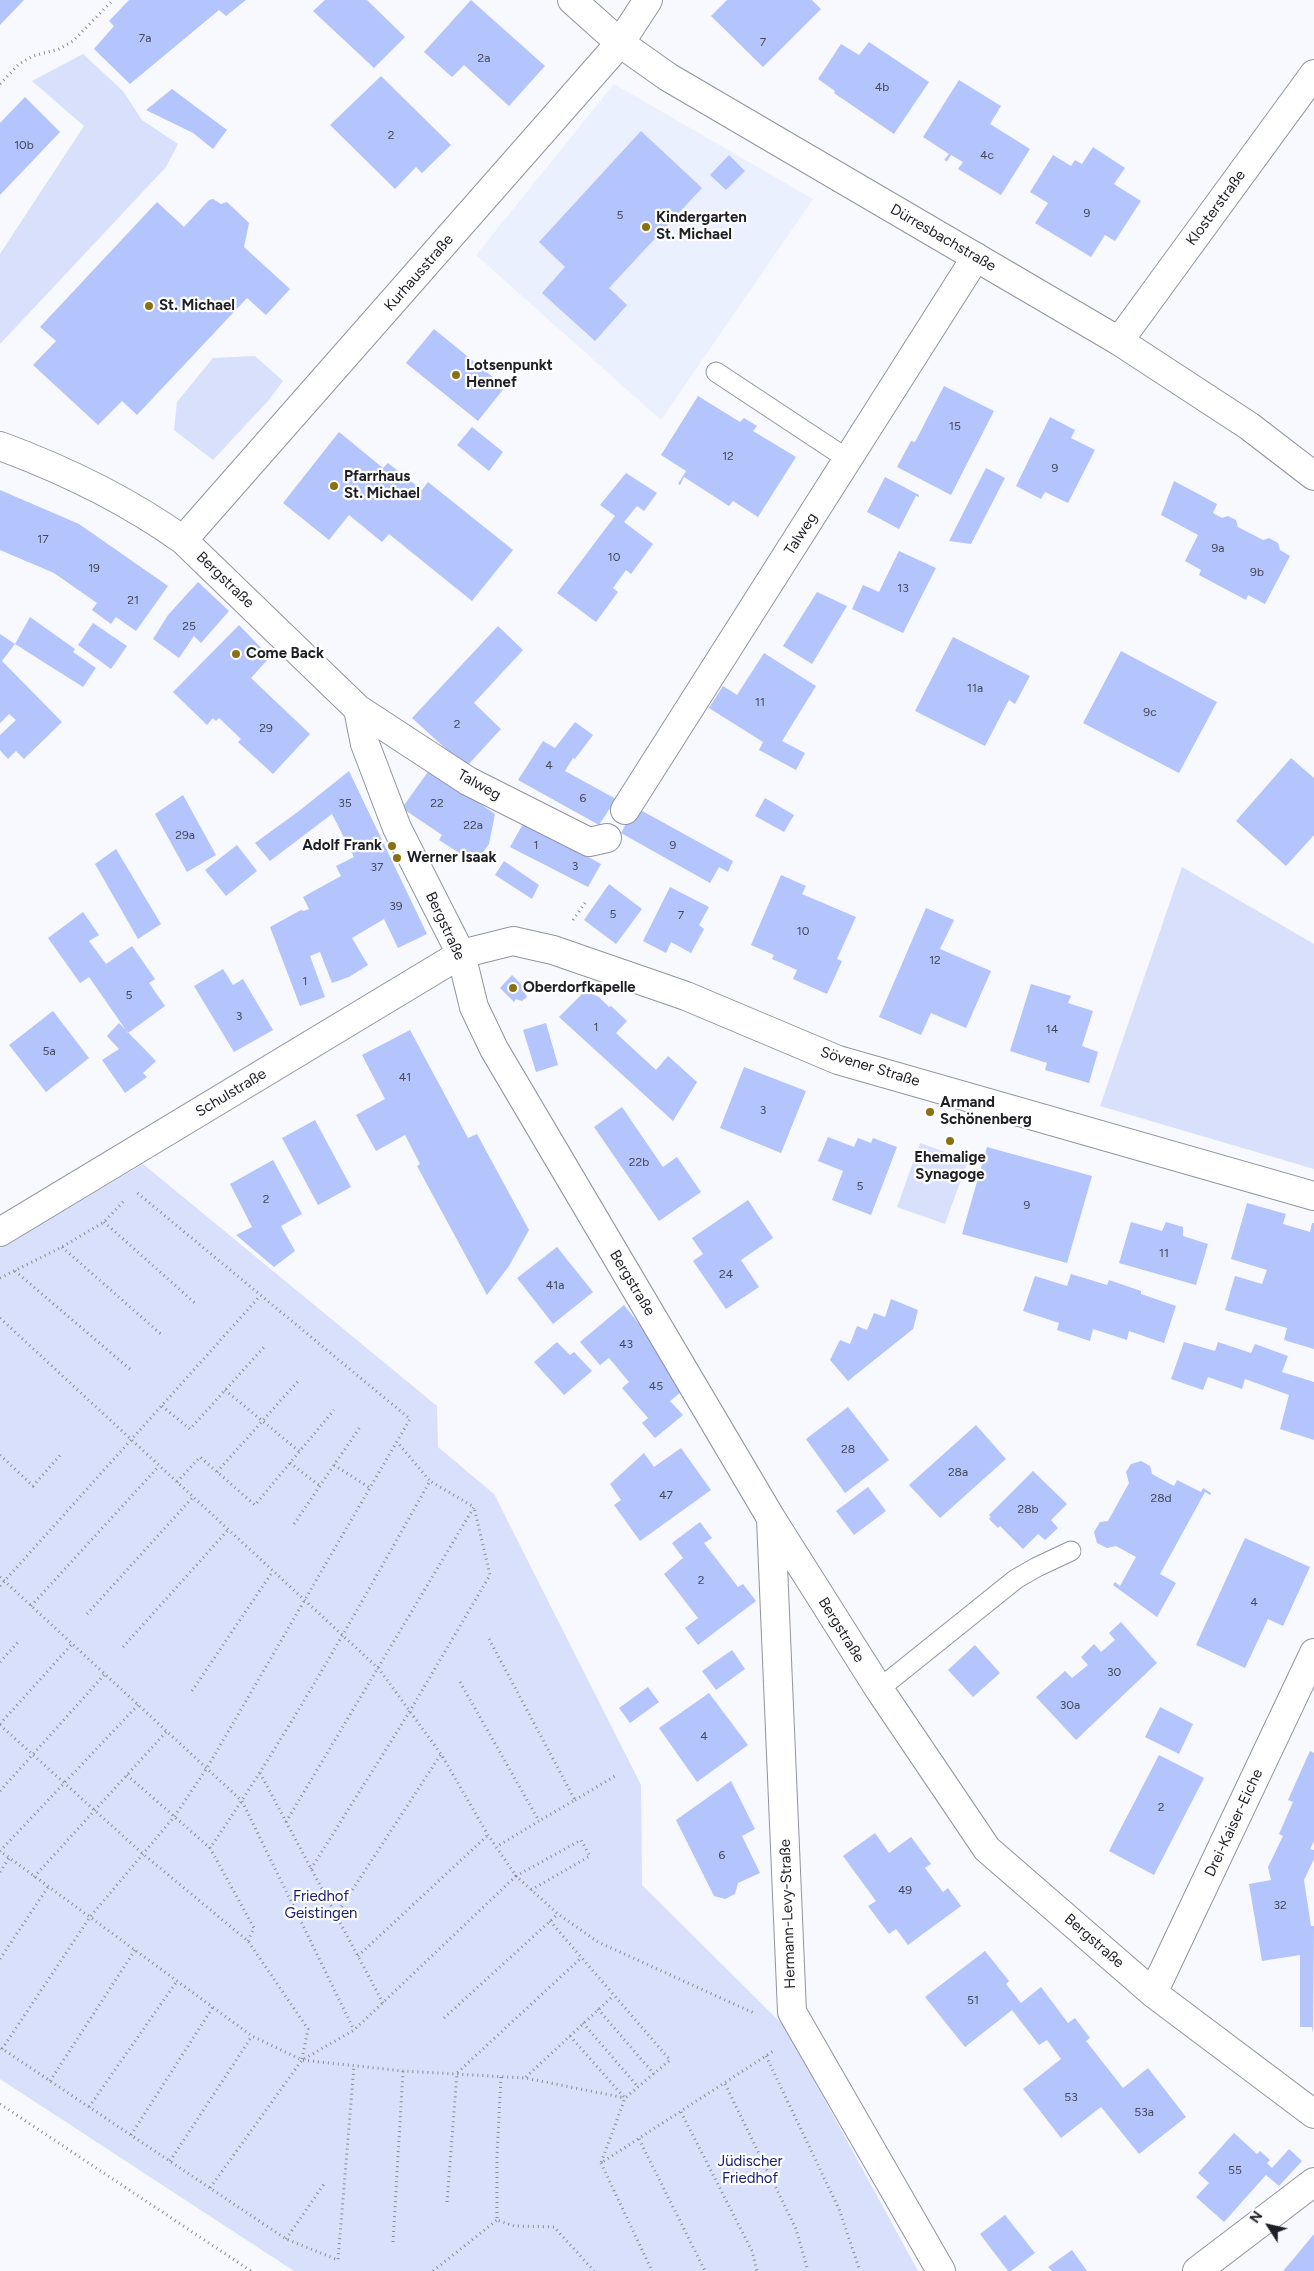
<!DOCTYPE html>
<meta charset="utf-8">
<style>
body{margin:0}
#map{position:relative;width:1314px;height:2271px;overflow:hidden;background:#f7f9fe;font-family:Figtree,sans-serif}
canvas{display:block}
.north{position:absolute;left:1244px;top:2201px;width:50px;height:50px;-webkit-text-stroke:4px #fff;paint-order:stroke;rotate:305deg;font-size:14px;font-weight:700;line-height:20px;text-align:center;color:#1f2025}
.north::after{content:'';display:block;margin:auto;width:18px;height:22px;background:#1f2025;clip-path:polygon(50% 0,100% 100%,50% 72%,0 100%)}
</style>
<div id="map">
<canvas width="1314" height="2271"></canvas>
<div class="north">N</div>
</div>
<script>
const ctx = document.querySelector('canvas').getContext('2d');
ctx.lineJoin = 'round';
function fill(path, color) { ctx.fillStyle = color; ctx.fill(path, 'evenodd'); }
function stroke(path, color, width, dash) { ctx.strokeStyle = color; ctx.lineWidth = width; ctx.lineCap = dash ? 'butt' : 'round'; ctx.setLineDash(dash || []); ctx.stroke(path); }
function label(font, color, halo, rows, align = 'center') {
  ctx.font = font + ' Figtree,sans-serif'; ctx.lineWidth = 4.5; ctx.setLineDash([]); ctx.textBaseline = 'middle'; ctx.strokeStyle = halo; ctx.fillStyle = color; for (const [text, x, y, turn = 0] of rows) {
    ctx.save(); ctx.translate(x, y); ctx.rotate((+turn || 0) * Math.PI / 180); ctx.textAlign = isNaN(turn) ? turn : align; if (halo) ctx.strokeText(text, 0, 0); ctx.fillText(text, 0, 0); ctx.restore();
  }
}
fill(new Path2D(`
 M614,84L813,199L661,420L476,255Z`), '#ebf0ff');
fill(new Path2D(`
 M83,54L123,91L142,120L178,144L166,167L0,344V254L84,126L32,81Z
 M255,356L283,381L268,401L213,460L174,430L177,402L213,358Z
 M1182,867L1314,944V1169L1100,1106Z
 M920,1143L968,1160L945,1224L897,1207Z
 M143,1164L437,1406L438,1447L494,1494L641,1785L642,1885L785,2027L918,2271H294L0,2079V1248Z`), '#d8e0fb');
fill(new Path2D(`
 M0,0H24L0,25Z
 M129,0H246L226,16L219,10L130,84L94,49L114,26L109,21Z
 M325,0H367L405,37L374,68L313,11Z
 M471,0L545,66L509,106L464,65L452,77L424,52Z
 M727,0H812L821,9L763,67L711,16Z
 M869,42L929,82L894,134L834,93L835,91L818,79L841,44L859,55Z
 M381,76L451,145L422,173L416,167L395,189L330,125Z
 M959,80L1001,106L990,124L1030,149L1001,195L958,169L963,162L951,155L947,161L944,160L949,154L923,137Z
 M172,89L227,130L213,149L193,133L146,110Z
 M25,97L60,132L0,195V123Z
 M641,131L702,188L609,288L627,305L595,341L542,293L565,267L539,242Z
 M1093,147L1125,168L1114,184L1141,201L1115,241L1105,235L1091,257L1035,223L1048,203L1030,192L1053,155L1071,166L1075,160L1082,164Z
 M729,155L745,171L726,190L710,175Z
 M213,199L221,204L227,202L249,223L244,247L290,289L266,315L247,298L137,415L122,401L98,425L33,365L56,341L40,327L157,202L184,227L209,200Z
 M434,329L505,387L478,421L406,363Z
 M944,386L994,411L951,495L897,467L911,441L915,442Z
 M698,396L740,422L744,418L757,426L753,431L796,457L758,517L733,501L729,506L684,477L680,485L678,484L686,471L661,455Z
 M1050,417L1075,430L1071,438L1095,450L1068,503L1045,492L1041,499L1016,486Z
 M472,427L503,452L489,471L457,445Z
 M339,432L383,468L388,463L422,490L428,482L513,550L472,601L389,534L382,542L349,515L329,540L283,503Z
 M986,468L1005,478L971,544L949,541Z
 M626,473L657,493L644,511L637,506L624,522L653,544L631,574L626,570L613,588L618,592L596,622L557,593L615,516L600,505Z
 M885,477L919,495V497L916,496L899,529L867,512Z
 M1174,481L1217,504L1213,513L1222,518L1228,516L1236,520L1238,527L1263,540L1269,538L1278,543L1280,550L1290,556L1265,604L1248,595L1246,600L1199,575L1201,570L1185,561L1198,535L1161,515Z
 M0,490L79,524L168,586L136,631L116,617L111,624L92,610L97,603L54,573L0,550Z
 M899,551L936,568L903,633L852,609L863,585L879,592Z
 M198,582L229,611L201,643L194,636L179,658L153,639L168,615Z
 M817,592L847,606L812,664L783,646Z
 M30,617L75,649L73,652L96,668L83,687L15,644Z
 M93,623L127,646L111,669L78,645Z
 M239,625L270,657L251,678L310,734L273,774L238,742L241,739L219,718L216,721L213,718L207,725L173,692Z
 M498,626L523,650L474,703L501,729L466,767L412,718Z
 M0,634L15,644L2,661L62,722L24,759L16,751L8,759L0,750V735L16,720L9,714L0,723Z
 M953,637L1030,676L1015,704L1009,700L985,746L915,711Z
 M1121,651L1217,702L1179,773L1083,723Z
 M764,653L816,686L782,741L805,753L796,770L759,750L763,742L709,708L723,686L737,695Z
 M575,722L593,735L575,759L573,758L565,771L616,799L599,825L518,780L543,741L555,748Z
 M1291,758L1314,778V835L1286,866L1236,821Z
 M430,769L495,814L489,844L475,863L439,840L442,835L402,808Z
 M349,771L427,934L398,948L384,919L352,938L368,965L349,977L332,983L320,952L310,956L325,997L300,1006L270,927L301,910L304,911L309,909L303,897L341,876L336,866L354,857L332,814L270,861L255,843L299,811Z
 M183,795L216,855L187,872L155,814Z
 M765,798L794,815L784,832L755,816Z
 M635,807L733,861L728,872L719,867L710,883L621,833Z
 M524,822L601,864L588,887L510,847Z
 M237,845L257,871L226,896L205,870Z
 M116,849L161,924L138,939L95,864Z
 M504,861L539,885L532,899L495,875Z
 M781,875L806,886L802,894L856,917L837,959L842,961L827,994L793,979L797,970L772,959L774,955L751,945Z
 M609,884L642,909L616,944L584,920Z
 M670,887L709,907L699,925L704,929L691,953L671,942L666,953L643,941Z
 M926,908L954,920L940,949L991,971L966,1028L931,1013L921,1035L879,1017Z
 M83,912L99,935L89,941L106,964L132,946L155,979L149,983L165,1006L128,1033L89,977L80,983L48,938Z
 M223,969L233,985L243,979L273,1030L234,1052L194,986Z
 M512,975L526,989L524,991L527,997L522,1001L516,999L514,1002L500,988Z
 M1031,984L1071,996L1068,1003L1093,1011L1082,1046L1098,1052L1089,1083L1045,1070L1047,1063L1010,1051Z
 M585,991L599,997L609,1007L611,1006L627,1021L616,1033L656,1070L668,1056L697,1082L673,1121L559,1017Z
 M53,1011L89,1058L46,1092L9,1045Z
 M119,1023L156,1061L143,1073L147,1077L125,1093L102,1060L119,1049L107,1036Z
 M546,1023L558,1065L536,1072L523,1030Z
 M410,1030L468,1138L477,1134L529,1230L509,1266L487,1295L417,1166L420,1164L405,1135L376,1151L356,1115L385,1099L362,1055Z
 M744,1067L806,1091L781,1153L720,1128Z
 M622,1107L663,1167L677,1157L701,1192L659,1221L594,1127Z
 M315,1120L351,1187L318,1205L282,1138Z
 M828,1137L854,1147L858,1138L871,1143L873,1138L897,1147L871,1215L832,1200L843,1171L818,1161Z
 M987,1147L1092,1176L1067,1263L962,1234Z
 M273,1160L302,1214L281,1226L295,1251L274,1267L236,1235L252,1227L230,1184Z
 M748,1200L773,1238L741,1260L759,1287L726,1309L693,1261L703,1254L692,1238Z
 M1247,1203L1286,1214L1283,1224L1310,1232L1312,1223H1314V1349L1284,1340L1287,1328L1225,1310L1235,1276L1262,1284L1267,1270L1231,1259Z
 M1131,1222L1162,1231L1166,1222L1183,1227V1236L1208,1244L1196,1285L1119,1263Z
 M557,1247L593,1292L553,1324L517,1278Z
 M1071,1274L1107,1285L1109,1280L1141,1291V1294L1176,1306L1164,1343L1129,1331L1127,1340L1093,1329L1090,1341L1057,1330L1059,1323L1023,1311L1035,1276L1067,1286Z
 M891,1299L918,1310L913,1329L848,1381L830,1360L840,1340L850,1344L857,1326L867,1330L874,1313L885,1317Z
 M624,1305L662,1353L691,1384L670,1401L683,1415L655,1438L642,1423L648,1418L622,1388L629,1382L609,1358L600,1365L580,1342Z
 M557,1342L570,1355L574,1352L592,1371L564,1395L534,1362Z
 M1184,1342L1215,1351L1218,1342L1251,1353L1255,1344L1288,1356L1282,1372L1314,1382V1440L1280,1429L1289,1395L1245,1379L1242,1389L1208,1377L1203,1390L1171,1379Z
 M848,1407L889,1460L845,1493L806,1439Z
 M976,1425L1006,1459L940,1518L909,1485Z
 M681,1448L711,1490L640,1541L614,1505L621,1500L610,1484L644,1453L654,1467Z
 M1141,1461L1150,1466L1152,1474L1174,1486L1177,1480L1201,1492L1203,1488L1211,1493L1210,1495L1205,1492L1160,1574L1176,1583L1157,1617L1113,1585L1115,1582L1120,1586L1136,1557L1116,1546L1107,1548L1097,1543L1094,1532L1100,1522L1108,1521L1129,1483L1126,1472L1131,1464Z
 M1033,1471L1067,1504L1051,1520L1058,1528L1045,1540L1038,1534L1023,1549L1000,1526L998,1528L989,1519L991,1517L989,1515Z
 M868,1487L886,1511L854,1535L836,1511Z
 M700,1522L712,1538L704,1543L738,1587L743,1584L756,1601L698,1645L685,1628L698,1618L664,1574L683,1558L672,1543Z
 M1245,1538L1310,1567L1283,1626L1268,1619L1245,1668L1196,1645Z
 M1121,1622L1157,1663L1076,1740L1036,1697L1065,1671L1072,1678L1088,1665L1081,1657L1094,1644L1101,1652L1115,1640L1109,1633Z
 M975,1645L1000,1673L973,1697L948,1670Z
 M732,1650L745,1669L716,1690L702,1671Z
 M648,1687L659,1702L630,1723L619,1708Z
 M709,1693L748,1745L697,1782L659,1728Z
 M1160,1707L1193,1724L1179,1754L1145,1737Z
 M1310,1751L1314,1753V1841L1310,1849L1314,1850V1859L1304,1880L1311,1926H1314L1313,2033L1312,2027H1300V1955L1262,1961L1249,1884L1271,1880L1268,1867L1283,1836L1279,1834L1293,1802L1288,1800Z
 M1159,1755L1204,1778L1154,1875L1109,1851Z
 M731,1781L755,1829L742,1836L760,1873L738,1883L735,1894L725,1899L714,1896L676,1820Z
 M875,1833L889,1853L911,1837L931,1864L925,1868L943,1892L948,1888L961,1906L908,1945L896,1929L889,1934L868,1906L876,1901L843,1856Z
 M985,1951L1009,1981L1006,1984L1021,2003L1041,1987L1068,2023L1075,2018L1090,2038L1086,2041L1123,2088L1148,2068L1186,2117L1139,2154L1101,2107L1061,2138L1023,2089L1061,2059L1047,2040L1039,2045L1012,2010L965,2047L925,1997Z
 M1234,2133L1257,2154L1260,2151L1270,2160L1267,2163L1272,2168L1289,2149L1302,2161L1279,2186L1266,2175L1224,2222L1196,2197L1209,2183L1198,2173Z
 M1005,2215L1035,2253L1011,2271H1008L980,2234Z
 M1314,2234V2271H1283L1295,2257Z
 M1072,2250L1087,2271H1052L1048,2267Z`), '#b4c4fc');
const service = new Path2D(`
 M716,372L849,460
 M879,1689L1016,1579L1037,1567L1071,1551`);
const minor = new Path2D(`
 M1119,341L1314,74
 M0,446C65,470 127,500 183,540L358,709L468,781L589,842L607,838
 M183,540L620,43L648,0
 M358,709L365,744L397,828L461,954L474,1007L494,1049L771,1518L879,1689L987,1849L1153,1993L1314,2114
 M625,810L976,257
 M0,1232L461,954L513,941L553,950L686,996L838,1060L1314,1196
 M771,1519L792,2012L941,2271
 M1153,1993L1314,1653
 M1197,2271L1314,2182`);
const secondary = new Path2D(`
 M572,0L620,43L668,77L1119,341L1249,426L1314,476`);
stroke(service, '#91959f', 21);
stroke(minor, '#91959f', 30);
stroke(secondary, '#91959f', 30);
stroke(new Path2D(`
 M0,84L19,64L33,56L59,49L73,41L113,0
 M573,920L587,900
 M104,1222L196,1304
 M62,1247L163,1336
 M15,1271L131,1370
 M0,1278L62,1247L104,1222L124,1201
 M0,1318L379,1669L441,1754L488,1835L516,1876L354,2030L302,2060L210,2188
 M225,1390L300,1452
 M162,1406L190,1429L265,1346
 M0,1455L33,1486L62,1453
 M290,1463L320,1486
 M334,1465L370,1488
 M217,1472L299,1380
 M177,1482L200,1457L255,1505L334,1410
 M294,1524L360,1427
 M0,1577L242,1801L354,2030
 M0,1586L260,1296
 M31,1606L159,1466
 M87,1614L193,1497
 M489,1639L575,1800L539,1821
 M123,1647L228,1530
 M0,1662L19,1641
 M460,1682L539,1821L496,1847
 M192,1691L273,1571
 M138,1705L0,1851L252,2036L302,2060L403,2071L525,2078L625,2098
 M0,1724L72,1644
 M0,1725L143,1854L248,1941L308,2029L302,2059
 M260,1773L383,2003
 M127,1775L210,1848
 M0,1791L105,1674
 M575,1800L615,1776
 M286,1822L474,1507L430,1481
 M311,1869L410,1711L490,1575L474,1507
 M0,1872L9,1858
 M34,1877L167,1731
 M531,1890L590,1856L581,1840L516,1876L558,1914L598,1942L756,2014
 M336,1915L441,1754
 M550,1921L670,2060L625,2098L601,2163L775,2050
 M248,1941L254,1928L210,1848C291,1730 360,1605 430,1481L397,1442
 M358,1956L488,1835
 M0,1959L48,1887
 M598,2009L654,2074
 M444,2018L558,1914
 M583,2023L638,2087
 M570,2036L624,2097
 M1,2048L286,2239L338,2260L354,2066
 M2,2049L90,1917L174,1817L207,1768L410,1419L135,1191
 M766,2056L839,2209L860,2271
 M501,2077L497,2156V2220L514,2226L554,2227L594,2271
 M526,2077L613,1996
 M50,2081L135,1950
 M725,2084L796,2229L808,2271
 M0,2104L251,2271
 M89,2107L177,1981
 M681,2112L752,2251L757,2271
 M131,2135L213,2007
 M639,2139L705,2271
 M170,2161L252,2036
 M601,2163L652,2271
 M447,2202L457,2073L581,1958
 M286,2239L324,2184
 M393,2242L403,2071
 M433,2271L497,2220`), '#8a8c91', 3, [1, 4]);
stroke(service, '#fff', 19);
stroke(minor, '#fff', 28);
stroke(secondary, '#fff', 28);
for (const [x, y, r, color] of [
 [646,227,5,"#897012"],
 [149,306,5,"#897012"],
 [456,375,5,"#897012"],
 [334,486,5,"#897012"],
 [236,654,5,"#897012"],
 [392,846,5,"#897012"],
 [397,858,5,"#897012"],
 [513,988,5,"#897012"],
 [930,1112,5,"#897012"],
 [950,1141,5,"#897012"]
]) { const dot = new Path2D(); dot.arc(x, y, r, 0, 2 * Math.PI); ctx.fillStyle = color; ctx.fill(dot); stroke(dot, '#fff', 2); }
label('12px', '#44495b', null, [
 ["7a",145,38],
 ["7",763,42],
 ["2a",484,58],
 ["4b",882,87],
 ["2",391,135],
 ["10b",24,145],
 ["4c",987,155],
 ["9",1087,213],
 ["5",620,215],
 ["15",955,426],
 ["12",728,456],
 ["9",1055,468],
 ["17",43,539],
 ["9a",1218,548],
 ["10",614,557],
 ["19",94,568],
 ["9b",1257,572],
 ["13",903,588],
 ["21",133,600],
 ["25",189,626],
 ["11a",975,688],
 ["11",760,702],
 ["9c",1150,712],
 ["2",457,724],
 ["29",266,728],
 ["4",549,765],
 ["6",583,798],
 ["35",345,803],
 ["22",437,803],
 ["22a",473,825],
 ["29a",185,835],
 ["1",536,845],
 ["9",673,845],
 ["3",575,866],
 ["37",377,867],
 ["39",396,906],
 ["5",613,914],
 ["7",681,915],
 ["10",803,931],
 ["12",935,960],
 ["1",305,981],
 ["5",129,995],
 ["3",239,1016],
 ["1",596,1027],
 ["14",1052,1029],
 ["5a",49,1051],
 ["41",405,1077],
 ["3",763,1110],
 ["22b",639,1162],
 ["5",860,1186],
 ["2",266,1199],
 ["9",1027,1205],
 ["11",1164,1253],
 ["24",726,1274],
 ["41a",555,1285],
 ["43",626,1344],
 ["45",656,1386],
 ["28",848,1449],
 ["28a",958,1472],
 ["47",666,1495],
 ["28d",1161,1498],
 ["28b",1028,1509],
 ["2",701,1580],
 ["4",1254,1602],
 ["30",1114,1672],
 ["30a",1070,1705],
 ["4",704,1736],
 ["2",1161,1807],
 ["6",722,1855],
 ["49",905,1890],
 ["32",1280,1905],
 ["51",973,2000],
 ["53",1071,2097],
 ["53a",1144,2112],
 ["55",1235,2170]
]);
label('15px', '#1f2025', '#fff', [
 ["Klosterstraße",1216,208,-54],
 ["Dürresbachstraße",943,238,30],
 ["Kurhausstraße",419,273,-49],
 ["Talweg",801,534,-57],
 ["Bergstraße",225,580,44],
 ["Talweg",479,785,29],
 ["Bergstraße",445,926,65],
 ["Sövener Straße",870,1067,17],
 ["Schulstraße",231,1093,-31],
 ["Bergstraße",632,1283,59],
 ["Bergstraße",841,1630,58],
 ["Drei-Kaiser-Eiche",1234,1823,-65],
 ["Hermann-Levy-Straße",788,1914,-92],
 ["Bergstraße",1094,1941,41]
]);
label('bold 15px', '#1f2025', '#fff', [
 ["Kindergarten",656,218],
 ["St. Michael",656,235],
 ["St. Michael",159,306],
 ["Lotsenpunkt",466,366],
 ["Hennef",466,383],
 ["Pfarrhaus",344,477],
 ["St. Michael",344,494],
 ["Come Back",246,654],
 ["Adolf Frank",382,846,"right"],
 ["Werner Isaak",407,858],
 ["Oberdorfkapelle",523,988],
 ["Armand",940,1103],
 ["Schönenberg",940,1120],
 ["Ehemalige",950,1158,"center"],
 ["Synagoge",950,1175,"center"]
], 'left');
label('15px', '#1b206e', '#fff', [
 ["Friedhof",321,1897],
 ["Geistingen",321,1914],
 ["Jüdischer",750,2162],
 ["Friedhof",750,2179]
]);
</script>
